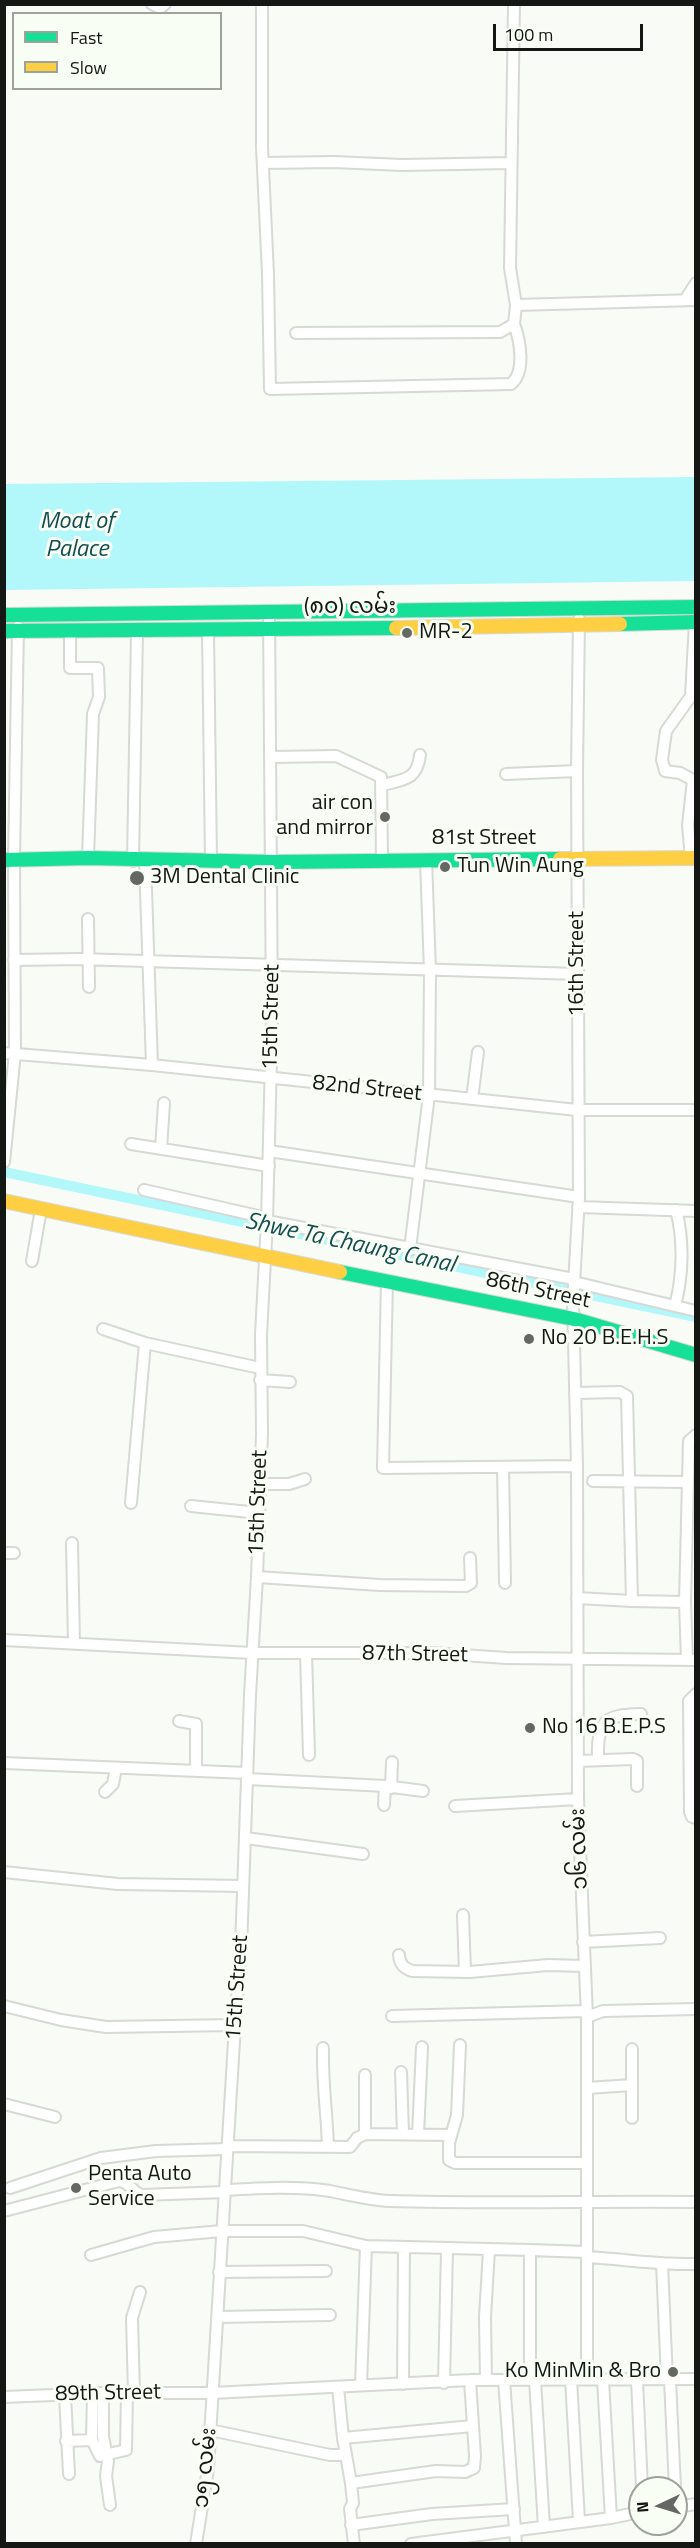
<!DOCTYPE html>
<meta charset="utf-8">
<style>
body{margin:0}
#map{position:relative;width:700px;height:2548px;overflow:hidden;background:#f9fcf6;font-family:"Titillium Web",sans-serif}
canvas{display:block}
.frame{position:absolute;inset:0;border:6px solid #151714;pointer-events:none}
.legend{position:absolute;left:12px;top:12px;width:210px;height:78px;box-sizing:border-box;background:#f8fef4;border:2px solid #9da29a;margin:0;padding:8px 10px;list-style:none;font-size:18px;color:#151714}
.legend li{display:flex;align-items:center;gap:12px;height:30px}
.legend b{width:30px;border:2px solid #9da29a}
.north{position:absolute;left:628px;top:2476px;width:60px;height:60px;box-sizing:border-box;background:#f8fef4;border:2px solid #9da29a;border-radius:50%;rotate:266deg;font-size:16px;font-weight:700;line-height:24px;text-align:center;color:#151714}
.north::after{content:'';display:block;margin:auto;width:21px;height:27px;background:#656763;clip-path:polygon(50% 0,100% 100%,50% 72%,0 100%)}
.scale{position:absolute;left:493px;top:24px;width:150px;height:27px;box-sizing:border-box;border:3px solid #151714;border-top:0;padding-left:8px;font-size:18px;line-height:21px;white-space:nowrap;color:#151714;-webkit-text-stroke:4px #f8fef4;paint-order:stroke}
</style>
<div id="map">
<canvas width="700" height="2548"></canvas>
<div class="frame"></div>
<ul class="legend">
<li><b style="height:8px;background:#16e098"></b>Fast</li>
<li><b style="height:8px;background:#ffcf43"></b>Slow</li>
</ul>
<div class="north">N</div>
<div class="scale">100 m</div>
</div>
<script>
const ctx = document.querySelector('canvas').getContext('2d');
ctx.lineJoin = 'round';
function fill(path, color) { ctx.fillStyle = color; ctx.fill(path, 'evenodd'); }
function stroke(path, color, width, dash) { ctx.strokeStyle = color; ctx.lineWidth = width; ctx.lineCap = dash ? 'butt' : 'round'; ctx.setLineDash(dash || []); ctx.stroke(path); }
function label(font, color, halo, rows, align = 'center') {
  ctx.font = font + ' "Titillium Web","Noto Sans Myanmar",sans-serif'; ctx.lineWidth = 6; ctx.setLineDash([]); ctx.textBaseline = 'middle'; ctx.strokeStyle = halo; ctx.fillStyle = color; for (const [text, x, y, turn = 0] of rows) {
    ctx.save(); ctx.translate(x, y); ctx.rotate((+turn || 0) * Math.PI / 180); ctx.textAlign = isNaN(turn) ? turn : align; if (halo) ctx.strokeText(text, 0, 0); ctx.fillText(text, 0, 0); ctx.restore();
  }
}
fill(new Path2D(`
 M695,477V581L5,590V484Z`), '#b2f7fa');
stroke(new Path2D(`
 M4,1172L696,1317`), '#b2f7fa', 10);
const street = new Path2D(`
 M152,4L160,8L165,4
 M262,4V147L268,274L270,389L511,384C526,372 520,340 514,324
 M263,163L334,162L402,165L511,163
 M685,300L696,283
 M516,305L696,300
 M296,333L500,332L514,324L516,305L510,268L514,4
 M579,619L577,771L579,1197L573,1301L577,1466L578,1799L587,2017V2379
 M208,630L211,861
 M70,632V668H98L99,697L93,714L88,858
 M271,757L336,756L381,777L382,860
 M506,774L577,771
 M383,785C405,779 417,780 420,755
 M691,858L688,825L693,780L680,773L665,771L662,760L666,731L691,696L695,622
 M133,861L137,631
 M145,861L152,1065
 M88,919L89,987
 M14,960L79,959L578,974
 M4,1053L152,1065L577,1110H696
 M472,1099L478,1052
 M131,1144L269,1166
 M161,1149L164,1103
 M269,1151L579,1197
 M4,1162L15,1053L14,860L18,627
 M144,1190L267,1218
 M578,1207L696,1211
 M267,1221L574,1279
 M410,1249L429,1095L430,970L426,860
 M32,1261L41,1209
 M387,1281L383,1468L577,1466
 M574,1282L696,1311
 M675,1306C683,1276 684,1240 676,1210
 M103,1329L145,1343L260,1368
 M260,1380L290,1382
 M575,1393L620,1392L627,1396L632,1601L685,1602
 M503,1467L505,1583
 M593,1481L688,1482
 M260,1484H289L305,1479
 M131,1503L145,1343
 M191,1506L259,1513
 M72,1543L74,1643
 M4,1553H14
 M257,1577L380,1585L466,1586L471,1583L470,1558
 M577,1598L632,1601
 M4,1640L252,1653H432L507,1658L696,1660
 M306,1653L309,1755
 M687,1660L685,1602L689,1441L696,1435
 M696,1694L689,1701L690,1812L692,1817L696,1818
 M179,1721L196,1724V1771
 M598,1760C597,1720 604,1715 641,1714
 M578,1761L633,1759L637,1761V1786
 M4,1763L247,1773
 M248,1779L385,1786L423,1791
 M391,1788L392,1762
 M105,1792L113,1784L116,1768
 M384,1805L385,1786
 M455,1806L578,1799
 M246,1838L363,1854
 M4,1872L118,1884L243,1886
 M463,1915L465,1972
 M583,1942L660,1938
 M399,1955C400,1965 404,1968 412,1971L470,1972L548,1965L585,1966
 M4,2006L61,2020L106,2027L235,2025
 M392,2016L587,2011
 M587,2017L603,2011L696,2009
 M460,2045L457,2115L449,2143V2160L455,2163H586
 M323,2048C322,2082 327,2113 328,2147
 M632,2049V2118
 M401,2072L403,2134
 M365,2075V2134
 M587,2088L632,2085
 M4,2104L55,2117
 M418,2135L422,2047
 M229,2146L350,2147L357,2138L365,2134L450,2135
 M10,2188L101,2158L156,2151L228,2149
 M225,2190C260,2188 296,2186 330,2191C350,2195 368,2200 389,2201C491,2204 593,2201 696,2202
 M4,2211L119,2181C130,2182 133,2193 142,2195L225,2192
 M530,2250L586,2252
 M91,2255L154,2237L222,2231H303L366,2246L530,2250V2380
 M587,2257C623,2259 659,2265 696,2264
 M662,2263L667,2380
 M219,2272L326,2271
 M217,2317L330,2315
 M571,2379L579,2521
 M486,2380L485,2317L489,2250
 M504,2380L516,2544
 M535,2380L544,2527
 M603,2380L611,2518
 M637,2380L642,2488
 M670,2380L675,2488
 M444,2383L447,2249
 M403,2384L404,2247
 M361,2385L366,2246
 M338,2387L343,2438L351,2483L353,2503L350,2509L354,2544
 M103,2393V2437L108,2461L106,2476L110,2505
 M134,2393L132,2318L140,2292
 M93,2394L92,2440L100,2456L126,2450L127,2393
 M65,2395L69,2474
 M4,2397L103,2393H212L470,2380L696,2379
 M210,2430L330,2455H346
 M343,2438L473,2426
 M66,2441L92,2440
 M351,2483L436,2471L465,2472L474,2468L475,2456L470,2380
 M676,2507L696,2504
 M351,2525L432,2514L514,2509
 M196,2544L208,2469L235,2025L241,1948L250,1695L257,1577L262,1434L261,1335L267,1221L272,1018L269,612
 M411,2544L611,2518L640,2512`);
const fast = new Path2D(`
 M4,615L696,607
 M620,624L696,622
 M4,631L396,628
 M4,860L88,858L272,862L560,859
 M340,1272L574,1319L696,1355`);
const slow = new Path2D(`
 M396,628L620,624
 M560,859L696,858
 M4,1201L340,1272`);
stroke(street, '#d6d9d4', 14);
stroke(fast, '#d6d9d4', 16);
stroke(slow, '#d6d9d4', 16);
stroke(street, '#fefffe', 10);
stroke(fast, '#16e098', 14);
stroke(slow, '#ffcf43', 14);
for (const [x, y, r, color] of [
 [407,633,6,"#656763"],
 [385,817,6,"#656763"],
 [445,867,6,"#656763"],
 [137,878,8,"#656763"],
 [529,1339,6,"#656763"],
 [530,1728,6,"#656763"],
 [76,2188,6,"#656763"],
 [673,2372,6,"#656763"]
]) { const dot = new Path2D(); dot.arc(x, y, r, 0, 2 * Math.PI); ctx.fillStyle = color; ctx.fill(dot); stroke(dot, '#f8fef4', 2); }
label('22px', '#151714', '#f8fef4', [
 ["(၈၀) လမ်း",350,608],
 ["81st Street",484,839],
 ["16th Street",578,964,-90],
 ["15th Street",272,1017,-89],
 ["82nd Street",367,1089,6],
 ["86th Street",538,1291,12],
 ["15th Street",259,1503,-88],
 ["87th Street",415,1655,1],
 ["၁၆ လမ်း",580,1849,-92],
 ["15th Street",238,1988,-86],
 ["89th Street",108,2394,-1],
 ["၁၅ လမ်း",206,2468,-84]
]);
label('22px', '#151714', '#f8fef4', [
 ["MR-2",419,633],
 ["air con",373,804,"right"],
 ["and mirror",373,829,"right"],
 ["Tun Win Aung",457,867],
 ["3M Dental Clinic",150,878],
 ["No 20 B.E.H.S",541,1339],
 ["No 16 B.E.P.S",542,1728],
 ["Penta Auto",88,2175],
 ["Service",88,2200],
 ["Ko MinMin & Bro",661,2372,"right"]
], 'left');
label('italic 24px', '#134d51', '#f8fef4', [
 ["Moat of",77,522],
 ["Palace",77,550],
 ["Shwe Ta Chaung Canal",350,1244,12]
]);
</script>
